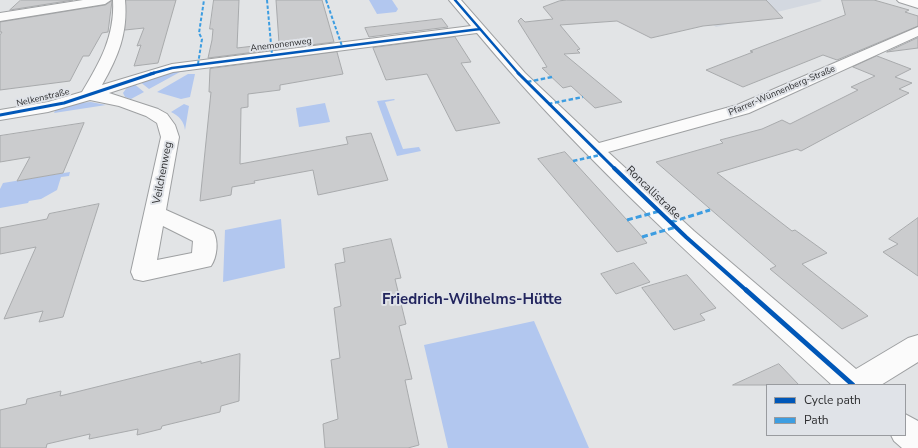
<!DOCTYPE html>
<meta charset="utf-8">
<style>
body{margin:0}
#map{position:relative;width:918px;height:448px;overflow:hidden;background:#e2e4e6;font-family:"Nunito Sans",sans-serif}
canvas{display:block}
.legend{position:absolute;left:766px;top:384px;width:140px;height:52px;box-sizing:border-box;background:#e0e3e8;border:1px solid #999b9f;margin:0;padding:5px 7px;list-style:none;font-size:12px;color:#2e2f31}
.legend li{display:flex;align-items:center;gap:8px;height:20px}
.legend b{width:20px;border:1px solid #999b9f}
</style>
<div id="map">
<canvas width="918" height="448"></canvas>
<ul class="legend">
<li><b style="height:5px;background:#0057b8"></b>Cycle path</li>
<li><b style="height:5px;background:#3d9de1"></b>Path</li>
</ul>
</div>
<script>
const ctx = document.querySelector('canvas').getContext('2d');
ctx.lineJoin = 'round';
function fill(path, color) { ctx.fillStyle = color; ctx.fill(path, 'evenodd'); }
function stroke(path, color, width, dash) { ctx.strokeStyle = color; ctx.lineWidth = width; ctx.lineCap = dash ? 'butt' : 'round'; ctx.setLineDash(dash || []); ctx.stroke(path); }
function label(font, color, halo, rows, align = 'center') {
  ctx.font = font + ' "Nunito Sans",sans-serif'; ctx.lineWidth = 4; ctx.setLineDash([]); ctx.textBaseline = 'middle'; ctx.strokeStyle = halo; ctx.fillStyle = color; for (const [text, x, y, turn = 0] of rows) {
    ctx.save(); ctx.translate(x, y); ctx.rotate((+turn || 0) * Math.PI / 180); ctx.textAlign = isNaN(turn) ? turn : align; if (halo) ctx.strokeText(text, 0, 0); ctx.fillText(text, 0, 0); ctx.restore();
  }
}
fill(new Path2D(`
 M678,0H820L822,1L716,27Z`), '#d3d8e0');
fill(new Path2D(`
 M369,0H392L398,9L396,12L377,14Z
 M194,68L193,70L180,72L149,89L139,81L165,72Z
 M188,74H195L190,97L181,99L157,92Z
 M133,83L144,92L131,99L125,97L123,93L128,86Z
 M394,99L395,100L385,102L403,149L419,147L421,151L397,156L377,101Z
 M91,102L106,105L54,113L56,109L78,103Z
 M325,103L330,122L299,127L296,108Z
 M184,104L189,106L185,130C184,121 179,116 171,112Z
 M70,172L69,176L61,177L57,190L41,199L29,201L28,203L0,208V189L3,183Z
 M281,219L285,268L223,282L225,230Z
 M534,321L589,448H448L424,345Z`), '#b2c7ef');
const building = new Path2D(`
 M21,0H73L10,10Z
 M126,0H176L158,63L134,66L141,45L137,46L144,28L125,30Z
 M214,0H239L237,48L279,43L276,0H322L334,42L208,58L212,40L213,29H210Z
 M567,0H766L783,18L703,26L651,38L617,21L560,25L580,49L577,50L580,53L564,54L622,102L595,108L571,86L563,88L542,68L547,67L518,21L521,18L525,22L553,19L543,7L559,1Z
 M842,0H874L909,10L905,12L918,16V26L837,60L823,55L743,87L706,70L753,52L750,51L845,15Z
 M112,1L108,32L102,33L89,56H83L70,81L0,90V35L2,32H0V22L105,5Z
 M442,19L448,27L369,37L365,28Z
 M455,37L471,62L461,63L500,123L456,131L427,74L386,80L373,48Z
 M918,38V48L887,52Z
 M337,52L343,74L280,85V90L248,94V107L241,108L240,164L348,144L346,137L371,133L388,180L318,195L313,170L254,181L255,183L232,187L231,195L200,201L211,92H209L210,69Z
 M877,56L911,69L895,77L912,83L899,89L909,93L801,151L797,149L717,173L792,231L795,230L827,253L802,264L868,316L842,329L770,269L776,266L656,162L723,143L720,140L762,129L782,120L790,124L858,90L851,87L875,76L853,67Z
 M84,123L63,173L17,181L30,157L0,162V136Z
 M565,152L637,231L647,243L617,252L538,159Z
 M99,204L63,317L39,322L43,311L4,319L36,247L0,254V228L47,219L49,214Z
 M918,218V276L883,252L898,244L889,239Z
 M391,239L401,278L395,279L406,324L399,326L412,379L405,380L419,445L408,448H325L323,424L338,419L331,360L340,358L334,308L341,306L335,264L345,262L343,249Z
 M634,263L650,282L616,294L601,274Z
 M687,275L716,308L700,314L705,320L674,330L642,288Z
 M240,354L239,401L221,406L220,412L162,426L161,429L137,435L138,429L89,439L90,434L47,444L46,448H0V410L26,404L27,399L61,391L60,396L201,361V363Z
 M779,364L799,385H733Z`);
fill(building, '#cbccce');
stroke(building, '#a8aaac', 1);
const minor = new Path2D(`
 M83,0H111L105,4L0,21V13Z
 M113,0H125C128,33 118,57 102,85L172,64L471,26L449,0H461L525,73L599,143L737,105L918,27V36L749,113L608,152L694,231L856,369L908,338L918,335V362L881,385H832C710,273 583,161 477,33L173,72L109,93L158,109L167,114L175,125L179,137L166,210L213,231C219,241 217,257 211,266L143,281L134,279L131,272L161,137L157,123L146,116L119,106L90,100L48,112L0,120V110L48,102L82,92C100,62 115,36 113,0ZM163,226L193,241L192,253L157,260Z
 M897,0H918V8L899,2Z
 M905,414L918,421V448H902L894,441L891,435H905Z`);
stroke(minor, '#9ea0a2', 2);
fill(minor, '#fbfbfb');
stroke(new Path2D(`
 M267,0L272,55
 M326,0L342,46
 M198,64L202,39L199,33L204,0`), '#3d9de1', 2, [3.5, 2]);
stroke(new Path2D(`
 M527,82L552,77
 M548,104L583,97
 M573,161L600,155`), '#3d9de1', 2.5, [4.5, 2.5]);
stroke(new Path2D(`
 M627,220L660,211
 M671,222L710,210
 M642,237L676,227`), '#3d9de1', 3, [6, 3]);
stroke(new Path2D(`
 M455,0L519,74
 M150,74L172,68L480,29`), '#0057b8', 2.5);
stroke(new Path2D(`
 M518,73L615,169
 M0,115L64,103L154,73`), '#0057b8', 3);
stroke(new Path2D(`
 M614,168L686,237L747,291`), '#0057b8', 4);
stroke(new Path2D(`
 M746,290L853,385`), '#0057b8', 5);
label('9px', '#2e2f31', '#e0e3e8', [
 ["Anemonenweg",281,45,-7],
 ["Pfarrer-Wünnenberg-Straße",782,91,-23],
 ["Nelkenstraße",43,98,-13]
]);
label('11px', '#2e2f31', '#e0e3e8', [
 ["Veilchenweg",163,173,-79],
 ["Roncallistraße",653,193,44]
]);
label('bold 15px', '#22255e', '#e0e3e8', [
 ["Friedrich-Wilhelms-Hütte",472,300]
]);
</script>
